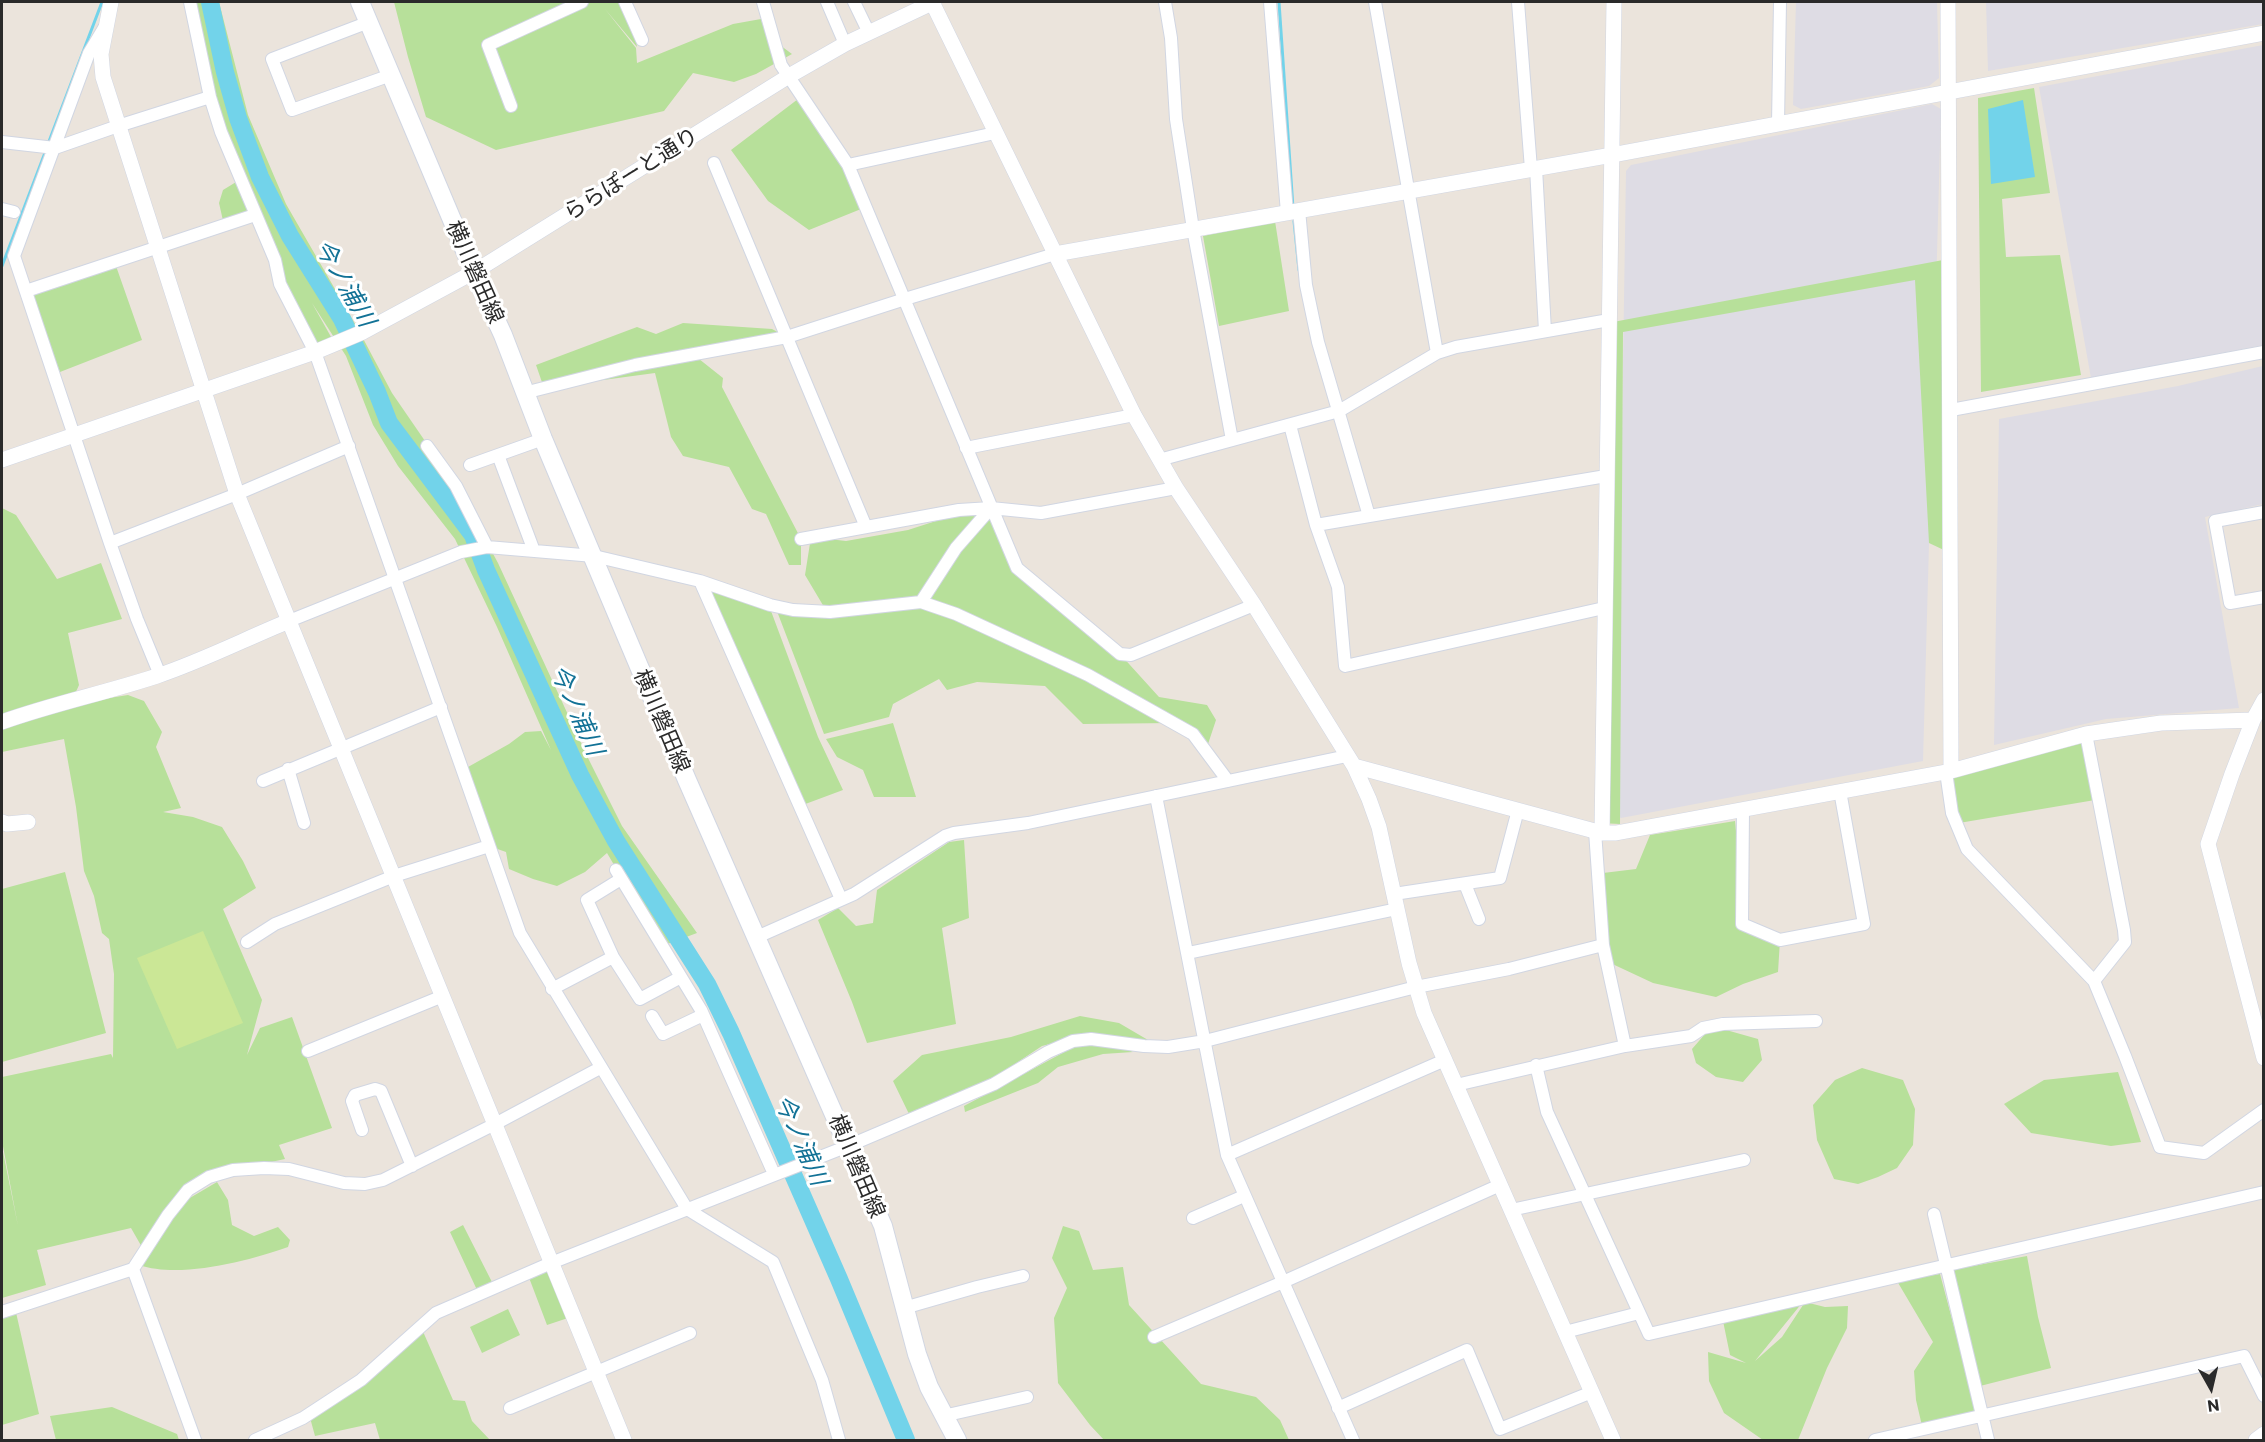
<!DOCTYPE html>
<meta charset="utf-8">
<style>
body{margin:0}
#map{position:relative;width:2265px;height:1442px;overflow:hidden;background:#ebe4dc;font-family:Commissioner,sans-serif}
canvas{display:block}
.frame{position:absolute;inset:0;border:3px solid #2a2a2a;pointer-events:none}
.north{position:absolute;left:2181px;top:1358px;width:60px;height:60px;-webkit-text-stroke:4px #fff;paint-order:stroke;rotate:172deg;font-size:16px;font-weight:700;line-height:24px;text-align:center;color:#2a2a2a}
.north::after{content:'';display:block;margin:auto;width:21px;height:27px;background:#2a2a2a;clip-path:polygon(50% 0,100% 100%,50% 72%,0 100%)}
</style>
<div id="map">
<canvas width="2265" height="1442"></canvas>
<div class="frame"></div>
<div class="north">N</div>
</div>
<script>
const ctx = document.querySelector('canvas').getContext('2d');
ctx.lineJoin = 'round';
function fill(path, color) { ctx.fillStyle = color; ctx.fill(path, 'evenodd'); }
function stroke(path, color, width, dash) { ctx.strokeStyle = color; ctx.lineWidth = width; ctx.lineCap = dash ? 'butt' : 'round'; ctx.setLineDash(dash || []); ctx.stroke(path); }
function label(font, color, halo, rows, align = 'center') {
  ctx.font = font + ' Commissioner,"Noto Sans JP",sans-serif'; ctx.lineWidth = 6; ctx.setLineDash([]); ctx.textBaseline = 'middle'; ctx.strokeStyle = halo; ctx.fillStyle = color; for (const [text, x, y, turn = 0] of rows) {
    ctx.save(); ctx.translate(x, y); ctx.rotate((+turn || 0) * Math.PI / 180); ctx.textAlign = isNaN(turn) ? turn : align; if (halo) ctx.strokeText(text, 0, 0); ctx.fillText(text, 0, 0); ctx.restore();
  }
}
fill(new Path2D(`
 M1796,2H1937L1939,78L1929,86L1801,109L1793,105Z
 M1986,2H2263V24L1988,71Z
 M2263,45V345L2091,378L2039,87Z
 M1932,104L1941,109L1923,761L1621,818L1616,815L1626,171L1631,165Z
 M2263,366V504L2205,517L2239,708L2106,719L1994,745L1999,419L2178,386Z`), '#dedce4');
fill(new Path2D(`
 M190,2H219L248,115L286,204L358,329L392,393L458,489L498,563L588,758L622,826L697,933L662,946L607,853L585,872L557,886L533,879L509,869L506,852L489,846L465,778L468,767L509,744L525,732L541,731L551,750L497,627L455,539L398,466L373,425L346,356L312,303L335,344L315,352L256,215L224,225L219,203L223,190L241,179L208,85Z
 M394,2H625L632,17L637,47L605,9L636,48L637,63L733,24L761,19C765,35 780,45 792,54L756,74L734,82L693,73L664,111L496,150L426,117L408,57Z
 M2034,88L2050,193L2002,199L2006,257L2060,255L2081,375L1981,392L1978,98Z
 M802,96L866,207L809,230L768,201L731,150Z
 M1275,221L1289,311L1219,326L1203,236Z
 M1943,260L1946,551L1929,543L1915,280L1623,332L1620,824L1600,823L1613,322Z
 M116,266L142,340L60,372L26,291Z
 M683,323L772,329L787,337L694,355L723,378L722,387L801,539V565H789L766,514L752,509L729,467L683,456L671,437L655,373L544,388L536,365L637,327L656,334Z
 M995,502L1017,568L1120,654L1159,697L1207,705L1216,720L1208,744L1173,723L1083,724L1045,686L977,682L947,690L939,679L893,704L889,717L824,734L775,606L827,612L805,575L811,537L846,541L908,530Z
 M2,508L16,515L57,579L101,563L122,619L68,633L79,685L75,694L2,722Z
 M700,581L771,611L818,737L843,790L800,806Z
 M128,695L144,701L162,732L156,747L181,808L163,812L193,817L222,827L243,861L256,888L223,909L262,1000L247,1055L260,1028L292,1017L332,1128L279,1145L285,1159L233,1170L196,1185L183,1202L217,1182L228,1200L232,1225L254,1236L278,1227L290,1240L288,1247C248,1261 180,1279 139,1265L143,1249L131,1228L37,1250L46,1285L2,1298V1147L18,1226L2,1141V1077L111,1054L113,1058L114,974L109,939L102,933L94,896L84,871L76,807L64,739L2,752V725L78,703Z
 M893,723L916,797H874L863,770L837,757L826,739Z
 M2083,743L2095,800L1959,823L1950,776Z
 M1735,821L1742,891V924L1780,940L1778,972L1743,984L1716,997L1653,983L1606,961L1603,873L1636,869L1650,835Z
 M964,840L969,918L942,928L956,1024L867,1043L852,1002L818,920L838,908L856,926L873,923L877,890L949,842Z
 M65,872L106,1033L2,1062V889Z
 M1080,1016L1119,1023L1148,1040H1115L1086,1035L1042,1046L991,1080L909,1114L893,1081L922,1055L1011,1037Z
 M1712,1026L1758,1039L1762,1060L1743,1082L1716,1077L1696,1063L1692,1049Z
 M1081,1043L1122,1047L1133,1052L1103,1054L1058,1067L1038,1083L965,1112L964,1106Z
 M1862,1068L1903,1080L1915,1109L1913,1145L1897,1168L1878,1177L1858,1184L1834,1179L1817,1140L1813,1105L1835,1080Z
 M2118,1072L2141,1142L2111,1146L2031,1133L2004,1104L2044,1080Z
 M463,1225L493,1284L477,1290L450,1232Z
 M1063,1226L1079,1231L1093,1270L1123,1267L1129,1305L1201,1384L1256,1397L1280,1420L1289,1440H1104L1090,1425L1058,1383L1054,1318L1067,1288L1052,1258Z
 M2027,1256L2038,1317L2051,1368L1980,1386L1951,1270Z
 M551,1265L571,1317L547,1325L528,1275Z
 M1940,1274L1977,1413L1923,1430L1916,1400L1914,1371L1933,1342L1897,1281Z
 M1805,1302L1825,1307L1848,1306L1847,1328L1827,1368L1798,1440H1763L1724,1413L1709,1381L1708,1352L1746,1363L1730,1355L1723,1321L1802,1303L1755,1361L1782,1337Z
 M15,1308L39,1414L2,1425V1312Z
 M508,1309L520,1335L482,1353L470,1327Z
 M421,1327L453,1400L465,1401L472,1421L490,1440H380L375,1423L315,1436L309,1414Z
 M112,1407L177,1434L179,1440H56L50,1416Z`), '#b7e09a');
fill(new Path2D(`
 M203,931L243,1023L177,1049L137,958Z`), '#cbe796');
fill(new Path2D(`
 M2023,100L2035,177L1991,184L1988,109Z`), '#72d3ea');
stroke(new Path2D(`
 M1279,2L1293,208
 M48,144L102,2
 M1294,221L1299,270
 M2,266L46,150`), '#72d3ea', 3);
stroke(new Path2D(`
 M210,2L225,72L238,118L260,177L290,236L342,319L377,392L389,423L473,535L486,570L580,775L616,841L707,984L731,1033L839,1279L906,1440`), '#72d3ea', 18);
const minor = new Path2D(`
 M190,2L210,97L221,132L275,260L280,284L315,352L520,933L687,1209L773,1262L822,1380L839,1440
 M625,2L642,40
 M763,2L781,65L848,165L1017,568L1120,654L1131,655L1254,605
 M827,2L845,44
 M854,2L869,33
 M1165,2L1171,38L1176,119L1193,229L1232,440
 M1270,2L1287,213
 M1375,2L1437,353
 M1518,2L1531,169
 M369,22L272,59L292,110L391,75
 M104,28L89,53L14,256L110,543L137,619L160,675
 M511,106L488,45L582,2
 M1778,124L1780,2
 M2,142L55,148L118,126L210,97
 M714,163L866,527
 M848,165L995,133
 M1536,168L1545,331
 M2,209L14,212
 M1299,210L1306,285L1318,342L1369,516
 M26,291L255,215
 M524,393L635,365L787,337L905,299L1055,254
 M1951,410L2264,352
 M1290,425L1316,525L1606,476
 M427,446L456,486L487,547
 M966,448L1134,415
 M498,455L534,551
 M1159,460L1339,411L1437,353L1456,347L1609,320
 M470,465L543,439
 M2264,512L2215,521L2230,603L2264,597
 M1316,525L1338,587L1345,666L1604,608
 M801,539L959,510L991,508L1041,513L1176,488
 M110,543L237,494L349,446
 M700,581L841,899
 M921,602L956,548L991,508
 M289,621L461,552L487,547L594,556L700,581L770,605L793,610L830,612L921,602L956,614L1088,675L1193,734L1228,781
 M2086,734L2124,930L2125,942L2094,981
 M288,769L304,823
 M1946,772L1952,813L1967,849L2094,981L2125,1056L2160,1147L2204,1153L2264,1110
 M263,781L441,707
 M1156,796L1227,1155L1353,1440
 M1743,810L1742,924L1780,940L1864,924L1840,791
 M1595,831L1603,945L1625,1046
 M616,870L701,1010L774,1174
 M621,879L587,900L613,957L640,999L681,977
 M1465,884L1479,919
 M1394,894L1500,878L1518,810
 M757,937L854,894L945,836L954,833L1028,823L1347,756
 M247,942L275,924L394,876L489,846
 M1188,953L1397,909
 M552,989L613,957
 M652,1016L663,1034L703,1015
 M308,1051L443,996
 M1536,1065L1547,1112L1649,1334L2264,1192
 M1456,1085L1625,1046L1691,1036L1703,1028L1723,1024L1816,1021
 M362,1130L352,1101L355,1095L375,1089L381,1091L412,1166
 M1227,1155L1445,1060
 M1511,1210L1744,1160
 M1934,1214L1988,1440
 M1193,1218L1244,1196
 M133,1269L195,1440
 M904,1308L977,1287L1023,1276
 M2,1312L133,1269L168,1215L188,1190L209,1177L233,1170L264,1168L289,1169L344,1183L365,1184L383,1180L495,1124L600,1068
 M1565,1332L1639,1313
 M1154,1337L1283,1282L1500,1185
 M510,1408L690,1333
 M1338,1408L1467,1350L1500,1429L1592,1392
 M943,1416L1027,1397
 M255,1440L303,1418L361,1380L436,1313L551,1263L848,1146L994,1084L1048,1052L1073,1041L1091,1039L1144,1046L1168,1047L1205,1041L1416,987L1509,969L1603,945
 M1875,1440L2244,1356L2264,1396`);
const tertiary = new Path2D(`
 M111,2L101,54L103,77L237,494L624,1440
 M932,2L1134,415L1176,488L1254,605L1354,766L1369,799L1379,827L1409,963L1424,1013L1613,1440
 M1948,2L1951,771
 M1055,254L1612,155L2264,33
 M2,460L315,352L363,332L474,272L789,76L845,44L934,2
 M2264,700L2253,720L2232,774L2208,844L2264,1058
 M2,722C52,704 105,693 157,676C202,661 245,639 289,621
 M1354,766L1602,833H1616L1951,771L2086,734L2161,723L2253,720
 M2,822L7,824L28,822
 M1602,833L1614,2
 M2256,1440L2264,1434`);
const secondary = new Path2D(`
 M360,2L474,272L503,335L543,439L687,780L883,1226L917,1354L929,1387L957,1440`);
stroke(minor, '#d1d6e2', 14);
stroke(tertiary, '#d1d6e2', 16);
stroke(secondary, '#d1d6e2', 20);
stroke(minor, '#fff', 12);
stroke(tertiary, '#fff', 15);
stroke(secondary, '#fff', 18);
label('22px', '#2a2a2a', '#fff', [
 ["ららぽーと通り",631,174,-32],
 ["横川磐田線",475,272,66],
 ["横川磐田線",662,721,67],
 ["横川磐田線",857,1166,67]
]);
label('italic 24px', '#127296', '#fff', [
 ["今ノ浦川",345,283,60],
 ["今ノ浦川",577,710,66],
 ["今ノ浦川",801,1140,66]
]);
</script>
